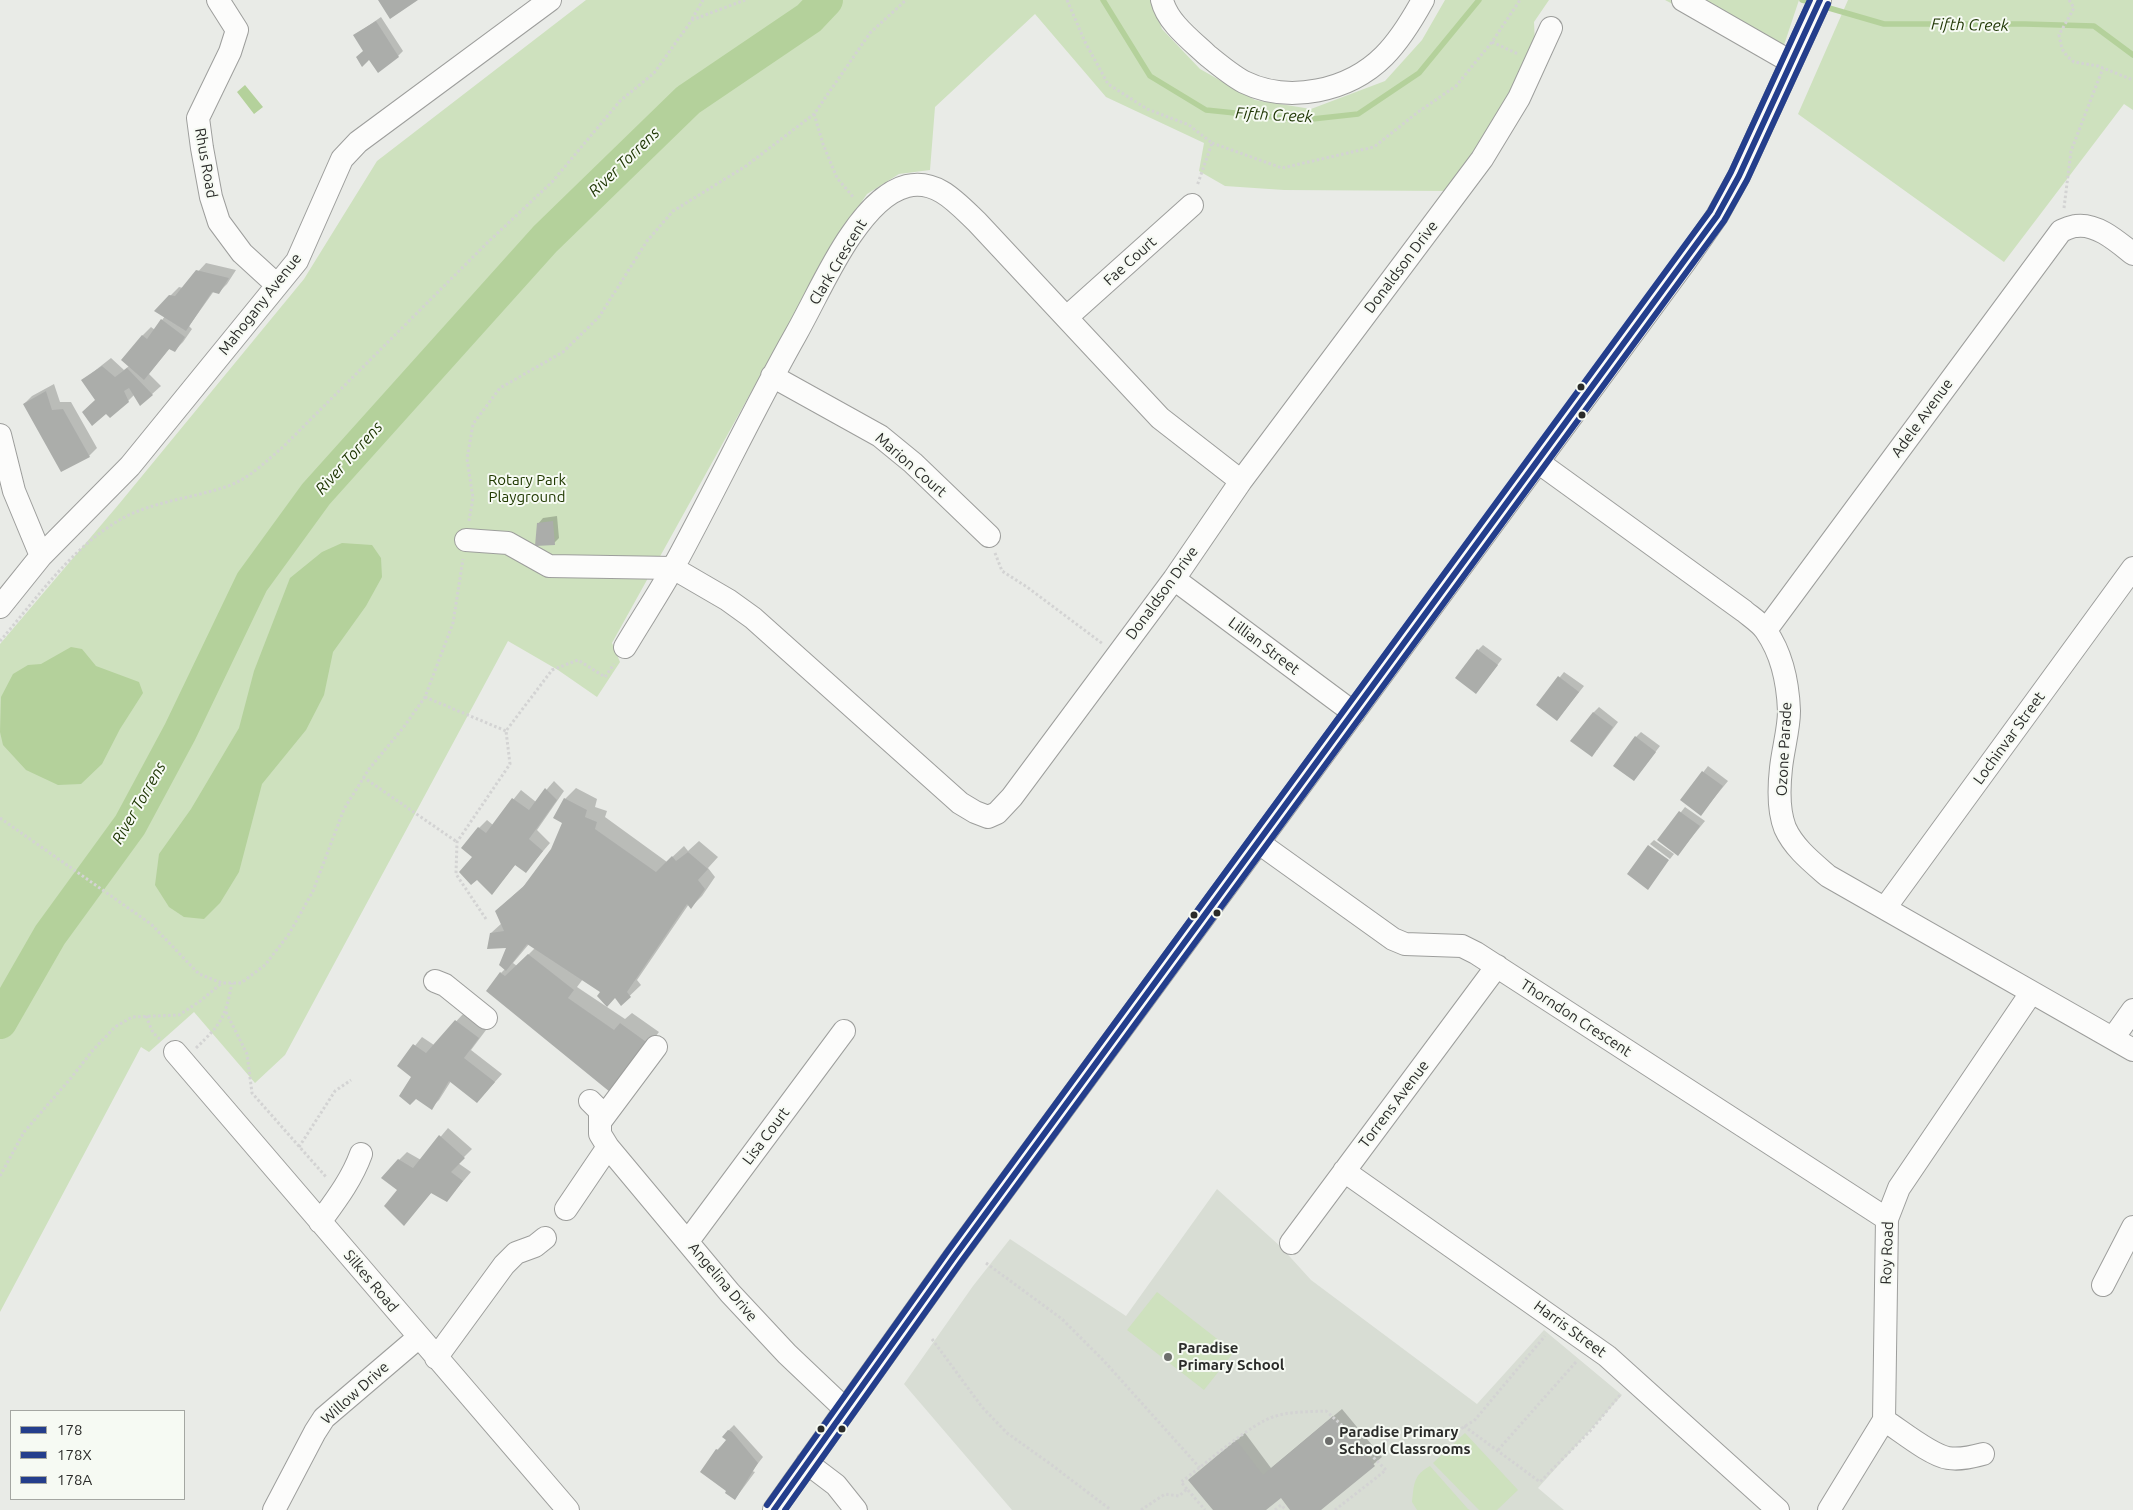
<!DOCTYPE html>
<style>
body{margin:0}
#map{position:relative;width:2133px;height:1510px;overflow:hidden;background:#e9ebe7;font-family:Ubuntu,sans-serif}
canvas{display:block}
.legend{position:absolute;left:10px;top:1410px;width:175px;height:90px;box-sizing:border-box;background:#f6faf3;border:1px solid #a4a7a2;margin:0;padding:6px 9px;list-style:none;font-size:15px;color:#2a2b29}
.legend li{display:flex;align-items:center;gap:10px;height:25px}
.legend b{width:25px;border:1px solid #a4a7a2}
</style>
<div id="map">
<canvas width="2133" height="1510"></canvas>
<ul class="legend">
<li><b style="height:6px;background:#243e8c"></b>178</li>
<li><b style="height:6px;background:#243e8c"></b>178X</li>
<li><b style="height:6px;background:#243e8c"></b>178A</li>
</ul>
</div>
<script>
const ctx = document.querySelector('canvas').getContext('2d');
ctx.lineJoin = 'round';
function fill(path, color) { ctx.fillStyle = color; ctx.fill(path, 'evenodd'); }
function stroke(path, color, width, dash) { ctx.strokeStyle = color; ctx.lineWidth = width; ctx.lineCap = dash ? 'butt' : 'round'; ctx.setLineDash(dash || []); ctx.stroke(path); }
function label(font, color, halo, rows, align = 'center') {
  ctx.font = font + ' Ubuntu,sans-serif'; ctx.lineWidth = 4; ctx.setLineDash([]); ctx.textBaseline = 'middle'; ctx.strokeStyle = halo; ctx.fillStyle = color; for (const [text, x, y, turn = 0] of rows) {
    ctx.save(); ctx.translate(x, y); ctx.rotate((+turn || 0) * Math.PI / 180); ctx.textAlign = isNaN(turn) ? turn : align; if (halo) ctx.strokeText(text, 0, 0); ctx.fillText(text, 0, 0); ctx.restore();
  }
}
fill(new Path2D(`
 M1217,1189L1281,1247L1311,1280L1477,1404L1544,1330L1622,1395L1538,1488L1564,1510H1012L904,1384L973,1286L1010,1239L1126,1316Z`), '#d8ddd4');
fill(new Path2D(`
 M586,0H1151L1162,29L1200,69L1255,100L1311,109L1385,81L1422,40L1445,0H1549L1534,22L1535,43L1503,107L1449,191L1284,190L1225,186L1199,171L1204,143L1106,97L1035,14L935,107L930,170L899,174L867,194L836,239L612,643L620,662L597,697L558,670L508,641L285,1055L255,1083L194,1012L149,1052L141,1047L0,1312V644L119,504L304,279L377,161Z
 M1665,0H1799L1779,60Z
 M1848,0H2133V110L2124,104L2004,262L1798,114Z
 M1157,1292L1234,1352L1204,1390L1127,1330Z
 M1465,1433L1518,1490L1497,1510H1479L1433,1463Z
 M1430,1466L1468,1509L1470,1510H1417L1412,1502C1414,1485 1413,1475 1430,1466Z`), '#cee1be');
fill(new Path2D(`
 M245,85L263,107L254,114L237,92Z
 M342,543L372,545L381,558L382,577L366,606L333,652L324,695L306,730L262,784L239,872L220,903L204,919L184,917L169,907L155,885L159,854L191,809L239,728L254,671L290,578L322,552Z
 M71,647L82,649L96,666L139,682L143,693L120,729L102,764L81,784L58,785L26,770L3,745L0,732L1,697L13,674L28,665L41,664Z`), '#b4d19b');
fill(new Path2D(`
 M381,17L403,51L398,56L365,50L355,35Z
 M206,263L236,270L227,284L219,292L214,291L189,326L192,329L183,342L175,350L170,348L149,374L161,386L141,404L135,394L128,401L96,400L83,380L111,358L124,370L129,366L123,360L143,335L151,327L155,330L165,316L170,296L179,287L183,288Z
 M54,384L60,402H71L97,448L89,456L24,404L32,396Z
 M557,516L559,538L554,543L538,524L543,518Z
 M1483,645L1502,659L1476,693L1478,650Z
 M1564,672L1584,686L1557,720L1538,705Z
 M1599,707L1618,722L1597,750L1593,713Z
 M1641,732L1660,746L1634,780L1636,737Z
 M1708,766L1728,781L1701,814L1682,800Z
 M554,781L564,791L537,830L550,843L526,871L516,864L492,893L474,857L479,828L487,820L493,825L521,790L536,802Z
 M576,788L597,799L595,807L607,811L605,817L667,862L684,846L688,851L699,841L718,857L708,868L715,877L702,896L691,907L689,904L637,980L641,985L621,1004L615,997L602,992L583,979L577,987L625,1019L632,1013L659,1032L621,1080L501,973L505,969L507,947L491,933L502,923L496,911L527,883L552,850L564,823L565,799ZM529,944L535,948L517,966L513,963Z
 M1685,807L1705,821L1678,854L1659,840Z
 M1654,840L1674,854L1670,859L1650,844Z
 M464,1013L486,1030L471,1050L502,1074L485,1093L451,1081L439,1100L431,1108L413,1076L399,1066L422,1037L434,1045Z
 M448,1128L472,1149L458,1163L471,1172L447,1200L432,1192L404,1224L399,1190V1160L407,1152L421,1160Z
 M1342,1409L1382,1457L1319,1510H1292L1281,1496L1264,1510H1214L1190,1480L1245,1433L1271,1468Z
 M734,1425L763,1457L752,1471L755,1472L735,1499L717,1450L728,1439V1431Z`), '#0003');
stroke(new Path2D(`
 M1103,0L1150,76L1206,110L1303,120L1358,114L1419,73L1479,0
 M1802,0L1814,3
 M1822,6L1884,24H2025L2094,26L2133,55`), '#b4d19b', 5.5);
stroke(new Path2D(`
 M0,1022L50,935L130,825L180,732L252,582L316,494L545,239L688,100L809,18L826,0`), '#b4d19b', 34);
fill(new Path2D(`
 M378,0H418L390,19Z
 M376,21L399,57L378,73L369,60L362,67L356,57L363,51L353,35Z
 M196,270L229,278L219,294L212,292L186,331L154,311L169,295L175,296Z
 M161,319L185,337L175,352L169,349L144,380L121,360L142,335L147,339Z
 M102,366L115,377L127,368L153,395L140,406L129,388L124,391L129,402L110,418L106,414L92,426L82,412L95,400L81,380Z
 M46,391L52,410L63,409L90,457L61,472L23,404Z
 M553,521L555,545L535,546L537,523Z
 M1477,649L1498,665L1476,694L1455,678Z
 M1558,676L1579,692L1557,721L1536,705Z
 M1593,712L1613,727L1592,757L1570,741Z
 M1635,736L1656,752L1634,781L1613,766Z
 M1702,771L1723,786L1701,816L1680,800Z
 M545,788L557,800L529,839L543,851L526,873L515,865L492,895L477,880L471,885L459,872L472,857L461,848L478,827L486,833L512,798L529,810Z
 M564,798L587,810L585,817L597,822L595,829L656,872L672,856L676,861L688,852L708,869L698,880L705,889L691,909L687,904L627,992L631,997L621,1006L615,998L607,1007L597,996L600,992L527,944L506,971L499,965L506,948L487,949L490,933L504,931L495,911L523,887L551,849L562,823L553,818Z
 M1679,811L1700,826L1678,856L1657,840Z
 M1648,845L1669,860L1648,890L1627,874Z
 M528,954L574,990L568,998L614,1030L620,1023L649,1044L610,1092L486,991L500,972L505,976Z
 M455,1020L479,1038L464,1058L495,1082L477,1103L449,1081L432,1110L416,1099L410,1105L399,1096L411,1077L397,1066L413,1044L426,1053Z
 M439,1135L465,1158L451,1172L463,1181L447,1202L431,1193L404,1226L384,1206L397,1190L381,1178L398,1159L413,1168Z
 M1333,1416L1375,1466L1321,1510H1290L1281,1498L1266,1510H1213L1188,1480L1236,1440L1263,1475Z
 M728,1430L732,1432L758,1463L735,1500L725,1493L726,1491L700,1472L716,1449L718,1450L726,1440L722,1437Z`), '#abadaa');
const minor = new Path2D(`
 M218,0L237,30L230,52L198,118L202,148L211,197L219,222L242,253L277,285
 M1162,0C1167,22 1191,40 1207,55C1218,64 1231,75 1244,82C1289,104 1349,91 1384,56C1400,40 1412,20 1423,0
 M1683,0L1791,62
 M1067,317L1192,205
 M772,376L880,436L913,463L989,536
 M0,435L14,491L41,556
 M1538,462L1744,611C1751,617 1761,623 1766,631C1782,654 1788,684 1789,711C1789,729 1783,749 1781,768C1779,786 1778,810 1785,828C1794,848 1812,862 1828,876L2133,1050
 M466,540L508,543L549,566L673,568L728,600L753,618L960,803L975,812L988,817L997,813L1012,797L1174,579L1241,481L1482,159L1519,98L1551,28
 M1174,579L1354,713
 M0,607L41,556L130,466L297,261L342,159L358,142L550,0
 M1766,630L2061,231C2066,229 2072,226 2076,226C2097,223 2118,242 2133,254
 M625,647C641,620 659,593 674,566C716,489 753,410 796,334C814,302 830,265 851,235C864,216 883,192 907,186C937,179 957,203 977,222L1160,418L1241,481
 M1259,843L1393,939L1405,944L1462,946L1476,953L1887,1219
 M1885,908L2133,568
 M435,981L445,985L486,1018
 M2113,1038L2133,1010
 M175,1052L568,1510
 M600,1122L656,1047
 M608,1147L730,1293L787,1354L845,1409
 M1344,1171L1607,1356L1778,1510
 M566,1209L608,1147L600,1134V1111L590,1101
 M320,1222C336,1200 352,1179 361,1154
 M688,1241L844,1031
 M1291,1243L1497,966
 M2103,1285L2133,1227
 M436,1358L504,1265L516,1253L535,1246L545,1238
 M1884,1420C1900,1430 1930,1455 1948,1458C1960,1460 1972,1457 1983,1454
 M807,1463L836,1485L856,1510
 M274,1510L315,1432L324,1418L419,1337
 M774,1510L954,1257L1685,262L1717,216L1739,176L1820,0
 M1829,1510L1884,1420L1887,1219L1899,1188L2031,993`);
stroke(minor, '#9d9e9c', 24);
stroke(new Path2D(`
 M1067,0L1085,42L1108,84L1147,109L1189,125L1212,143L1197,186
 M2069,0L2074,8L2059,35L2062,49L2067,56L2074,62L2098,66L2133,80
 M692,19L703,0
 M1492,42L1518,54
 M814,114L823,144L837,178L854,198
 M1212,143L1282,168L1374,147L1418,112L1456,86L1492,42L1520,0
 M2064,208L2071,151L2103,68
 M469,521L473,498L467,459L473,424L500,388L563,352L599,317L647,241L673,211L746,166L814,114L870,33L906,0
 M995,553L1002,571L1027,587L1103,644
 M0,641C34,602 66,555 110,526C144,502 186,500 225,487C248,480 265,462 283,447L487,243L552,182L620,101L654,73L692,20L745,0
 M425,697L506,731
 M363,777L457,842
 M0,818L151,924L199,974L222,983H241L265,965L289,934L313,891L344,809L369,769L403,728L425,697L453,623L463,559
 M486,919L456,874L457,842L510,764L506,731L552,670L578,660L605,677L614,664
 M226,1012L247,1054L252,1093L327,1178
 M146,1016L153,1033L160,1039
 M196,1048C222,1023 225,1018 232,983
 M299,1147L335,1091L351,1080
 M0,1176L24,1132L71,1078L93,1050L115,1027L132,1017L179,1015L199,1002L222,983
 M986,1263L1062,1319L1104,1361L1200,1468
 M932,1339L982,1407L1007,1433L1049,1463L1111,1510
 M1464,1426L1540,1482L1591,1430L1620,1395
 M1498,1450L1576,1362
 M1187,1489L1181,1482C1203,1466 1252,1422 1276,1416C1292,1411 1310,1412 1326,1411L1345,1428L1442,1437C1458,1434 1461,1427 1474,1421L1545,1336
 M1141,1510L1165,1494L1179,1496L1187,1489L1205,1510
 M1275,1510L1281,1505L1286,1510
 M1335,1510L1386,1470L1369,1453L1397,1433`), '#d3d3d3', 3, [2.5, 2.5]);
stroke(minor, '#fcfcfb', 22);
stroke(new Path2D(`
 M774,1510L954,1257L1717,216L1739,176L1820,0`), '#243e8c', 6);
stroke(new Path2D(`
 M785,1510L961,1262L1724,221L1747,180L1828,4`), '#243e8c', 6);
stroke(new Path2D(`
 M767,1505L947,1252L1710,211L1731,172L1810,0`), '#243e8c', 6);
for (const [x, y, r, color] of [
 [1581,387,4.5,"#2a2b29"],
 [1582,415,4.5,"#2a2b29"],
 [1217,913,4.5,"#2a2b29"],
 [1194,915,4.5,"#2a2b29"],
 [1168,1357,5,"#6d6e6c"],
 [821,1429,4.5,"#2a2b29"],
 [842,1429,4.5,"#2a2b29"],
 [1329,1441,5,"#6d6e6c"]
]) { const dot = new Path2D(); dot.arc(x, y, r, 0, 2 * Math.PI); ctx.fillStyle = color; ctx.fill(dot); stroke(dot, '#f6faf3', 2); }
label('15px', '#2a2b29', '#f6faf3', [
 ["Rhus Road",206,163,80],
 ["Fae Court",1130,261,-42],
 ["Clark Crescent",838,262,-59],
 ["Donaldson Drive",1401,267,-53],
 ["Mahogany Avenue",260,304,-52],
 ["Adele Avenue",1922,418,-54],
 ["Marion Court",911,465,41],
 ["Donaldson Drive",1162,593,-54],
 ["Lillian Street",1264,646,37],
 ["Lochinvar Street",2009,738,-54],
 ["Ozone Parade",1784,749,-87],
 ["Thorndon Crescent",1576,1018,33],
 ["Torrens Avenue",1394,1104,-53],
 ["Lisa Court",766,1136,-53],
 ["Roy Road",1887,1253,-88],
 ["Silkes Road",371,1281,50],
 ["Angelina Drive",723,1282,50],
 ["Harris Street",1570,1329,36],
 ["Willow Drive",355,1393,-42]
]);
label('15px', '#203901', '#f6faf3', [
 ["Rotary Park",527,480],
 ["Playground",527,497]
]);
label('bold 15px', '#2a2b29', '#f6faf3', [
 ["Paradise",1178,1348],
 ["Primary School",1178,1365],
 ["Paradise Primary",1339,1432],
 ["School Classrooms",1339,1449]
], 'left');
label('italic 16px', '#1c3400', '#f6faf3', [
 ["Fifth Creek",1970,25,1],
 ["Fifth Creek",1274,115,3],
 ["River Torrens",624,162,-44],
 ["River Torrens",349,458,-48],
 ["River Torrens",139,803,-60]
]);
</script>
